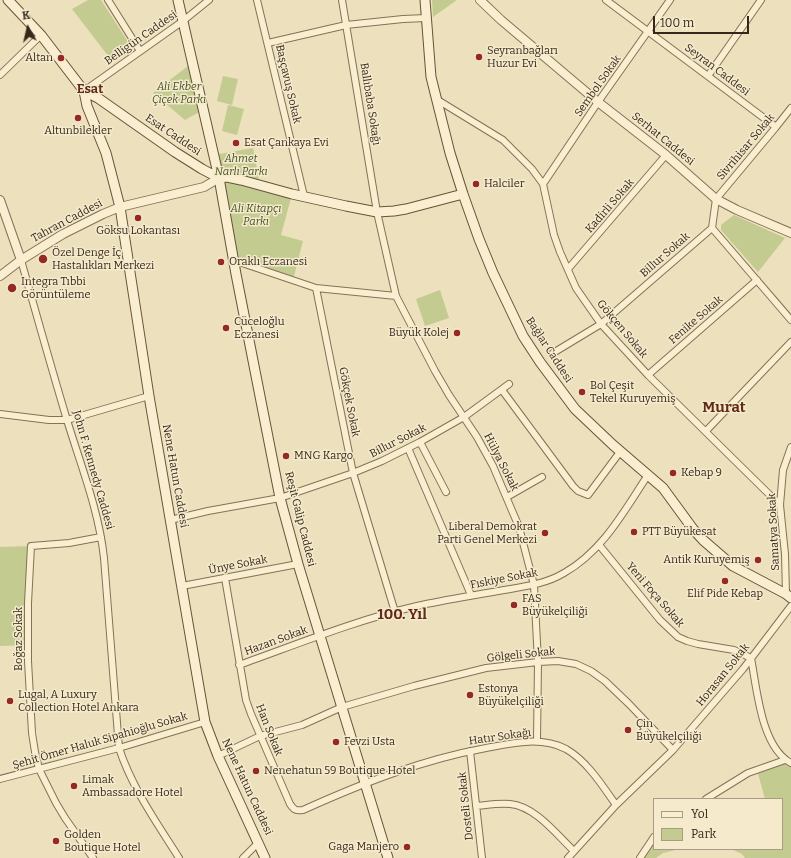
<!DOCTYPE html>
<meta charset="utf-8">
<style>
body{margin:0}
#map{position:relative;width:791px;height:858px;overflow:hidden;background:#ede0bd;font-family:Bitter,serif}
canvas{display:block}
.legend{position:absolute;left:653px;top:798px;width:130px;height:52px;box-sizing:border-box;background:#f5eacc;border:1px solid #a89c85;margin:0;padding:5px 7px;list-style:none;font-size:12px;color:#34281b}
.legend li{display:flex;align-items:center;gap:8px;height:20px}
.legend b{width:20px;border:1px solid #a89c85}
.north{position:absolute;left:8px;top:8px;width:40px;height:40px;-webkit-text-stroke:3px #f5eacc;paint-order:stroke;rotate:352deg;font-size:11px;font-weight:700;line-height:16px;text-align:center;color:#34281b}
.north::after{content:'';display:block;margin:auto;width:14px;height:18px;background:#34281b;clip-path:polygon(50% 0,100% 100%,50% 72%,0 100%)}
.scale{position:absolute;left:653px;top:16px;width:96px;height:18px;box-sizing:border-box;border:2px solid #34281b;border-top:0;padding-left:5px;font-size:12px;line-height:14px;white-space:nowrap;color:#34281b;-webkit-text-stroke:3px #f5eacc;paint-order:stroke}
</style>
<div id="map">
<canvas width="791" height="858"></canvas>
<ul class="legend">
<li><b style="height:5px;background:#f9eed0"></b>Yol</li>
<li><b style="height:11px;background:#c3cb91"></b>Park</li>
</ul>
<div class="north">K</div>
<div class="scale">100 m</div>
</div>
<script>
const ctx = document.querySelector('canvas').getContext('2d');
ctx.lineJoin = 'round';
function fill(path, color) { ctx.fillStyle = color; ctx.fill(path, 'evenodd'); }
function stroke(path, color, width, dash) { ctx.strokeStyle = color; ctx.lineWidth = width; ctx.lineCap = dash ? 'butt' : 'round'; ctx.setLineDash(dash || []); ctx.stroke(path); }
function label(font, color, halo, rows, align = 'center') {
  ctx.font = font + ' Bitter,serif'; ctx.lineWidth = 3; ctx.setLineDash([]); ctx.textBaseline = 'middle'; ctx.strokeStyle = halo; ctx.fillStyle = color; for (const [text, x, y, turn = 0] of rows) {
    ctx.save(); ctx.translate(x, y); ctx.rotate((+turn || 0) * Math.PI / 180); ctx.textAlign = isNaN(turn) ? turn : align; if (halo) ctx.strokeText(text, 0, 0); ctx.fillText(text, 0, 0); ctx.restore();
  }
}
fill(new Path2D(`
 M88,0H101L132,48L112,61L72,9Z
 M432,0H457L433,17Z
 M188,66L201,111L185,120L153,93Z
 M223,76L238,79L232,105L217,101Z
 M228,105L244,109L237,135L222,131Z
 M253,148L260,185L292,194L281,235L303,241L293,280L233,260L214,155Z
 M734,215L785,238L758,272L721,230V225Z
 M440,290L449,318L425,326L416,299Z
 M31,546L28,645L0,646V547Z
 M785,760L791,763V858H745L742,854L731,849H782V799H765L757,770Z
 M654,837V849H680L663,853L656,858H640Z`), '#c3cb91');
const minor = new Path2D(`
 M108,0L140,51
 M257,0L304,196
 M342,0L377,212L396,296L435,371L449,395L477,437L493,466L519,527L534,585L538,662L537,741
 M606,0L776,127
 M268,43L346,25L403,19L426,18
 M0,75L41,35
 M708,76L761,0
 M84,91L183,21L209,0
 M436,99L503,140L532,169L543,184L554,235L560,252L576,288L601,324L648,375L780,505
 M791,108L776,127L716,199L712,228L791,320
 M543,184L598,102L670,0
 M21,260C36,313 51,367 67,420C81,466 99,511 104,558L119,748C132,788 157,823 179,858
 M233,260L316,288L396,296
 M568,269L666,155
 M316,288L353,473L395,612
 M553,353L601,324L712,228
 M648,375L757,280
 M502,390L573,486L578,491L588,495L620,452
 M0,414L49,420H67L149,396
 M706,431L791,342
 M420,442L446,492
 M408,448L471,595
 M507,497L542,477
 M170,520L208,511L280,498L353,473L382,461L420,442L464,417L509,384
 M600,546L660,620L678,637L687,641L698,644L734,650L751,658
 M225,578L246,700L251,714L290,804C294,810 296,811 303,810C363,783 421,760 486,748C512,743 541,736 566,749C587,761 602,785 616,805
 M182,586L298,564
 M786,594L785,554L780,505L783,470L791,447
 M751,658C757,689 761,747 791,763
 M239,665C298,644 356,620 417,606C444,600 471,596 498,591C521,587 544,585 564,573C603,551 624,511 648,475
 M470,751L482,858
 M218,756L260,736L302,725L342,707L414,686L486,668L538,662L558,661L576,664L591,671L605,681L629,704L673,750
 M0,779L119,748L205,722
 M706,799L748,773L785,760
 M476,806C487,805 499,803 510,804C535,806 557,835 574,851
 M93,858L65,818L56,803L39,769L35,752L32,733L28,661V603L31,546L69,543L101,537
 M243,858L259,842
 M568,858L616,805L673,750L743,669L791,606
 M640,858L654,837`);
const tertiary = new Path2D(`
 M480,0L501,20L598,102L666,155L716,199L737,210L791,233
 M0,200L21,260
 M0,276L21,260L63,234L103,214L120,207L204,187L219,178`);
const secondary = new Path2D(`
 M8,0L41,35L84,91L98,98L175,152L202,169L219,178L227,177L241,180L292,194L346,206L377,212L394,211L406,209L463,194
 M178,0L219,178L236,274L280,498L298,564L388,858
 M425,0L431,77L450,153L463,194L479,239L493,273L523,336L540,362L575,409L613,445L663,488L693,529L703,540L733,566L786,594L791,598
 M84,91L87,106L106,153L120,207L149,396L205,722L218,756L265,858`);
stroke(minor, '#857156', 8);
stroke(tertiary, '#857156', 10);
stroke(secondary, '#67523a', 11);
stroke(minor, '#f9eed0', 6);
stroke(tertiary, '#f9eed0', 8);
stroke(secondary, '#f9eed0', 9);
for (const [x, y, r, color] of [
 [479,57,4,"#942926"],
 [61,58,4,"#942926"],
 [78,118,4,"#942926"],
 [236,143,4,"#942926"],
 [476,184,4,"#942926"],
 [138,218,4,"#942926"],
 [43,259,5,"#942926"],
 [221,262,4,"#942926"],
 [12,288,5,"#942926"],
 [226,328,4,"#942926"],
 [457,333,4,"#942926"],
 [582,392,4,"#942926"],
 [286,456,4,"#942926"],
 [673,473,4,"#942926"],
 [634,532,4,"#942926"],
 [545,533,4,"#942926"],
 [758,560,4,"#942926"],
 [725,581,4,"#942926"],
 [514,605,4,"#942926"],
 [470,695,4,"#942926"],
 [10,701,4,"#942926"],
 [628,730,4,"#942926"],
 [336,742,4,"#942926"],
 [256,771,4,"#942926"],
 [74,786,4,"#942926"],
 [56,841,4,"#942926"],
 [407,847,4,"#942926"]
]) { const dot = new Path2D(); dot.arc(x, y, r, 0, 2 * Math.PI); ctx.fillStyle = color; ctx.fill(dot); stroke(dot, '#f5eacc', 1.5); }
label('11px', '#34281b', '#f5eacc', [
 ["Belligün Caddesi",141,38,-35],
 ["Seyran Caddesi",717,70,37],
 ["Başçavuş Sokak",288,84,77],
 ["Sembol Sokak",598,86,-55],
 ["Ballıbaba Sokağı",370,104,81],
 ["Esat Caddesi",173,135,34],
 ["Serhat Caddesi",663,139,39],
 ["Sivrihisar Sokak",746,147,-50],
 ["Kadirli Sokak",610,206,-49],
 ["Tahran Caddesi",67,221,-28],
 ["Billur Sokak",665,255,-41],
 ["Fenike Sokak",696,320,-41],
 ["Gökçen Sokak",622,329,50],
 ["Bağlar Caddesi",549,350,57],
 ["Gökçek Sokak",349,402,79],
 ["Billur Sokak",398,441,-27],
 ["Hülya Sokak",501,462,63],
 ["John F. Kennedy Caddesi",93,470,74],
 ["Nene Hatun Caddesi",175,476,80],
 ["Reşit Galip Caddesi",300,519,76],
 ["Samatya Sokak",774,532,-93],
 ["Ünye Sokak",238,565,-11],
 ["Fıskiye Sokak",504,579,-11],
 ["Yeni Foça Sokak",655,595,49],
 ["Boğaz Sokak",19,639,-90],
 ["Hazan Sokak",276,641,-20],
 ["Gölgeli Sokak",521,655,-6],
 ["Horasan Sokak",723,675,-51],
 ["Han Sokak",269,730,68],
 ["Hatır Sokağı",500,737,-8],
 ["Şehit Ömer Haluk Sipahioğlu Sokak",100,741,-16],
 ["Nene Hatun Caddesi",247,787,65],
 ["Dosteli Sokak",466,806,-96]
]);
label('11px', '#34281b', '#f5eacc', [
 ["Seyranbağları",487,51],
 ["Huzur Evi",487,64],
 ["Altan",53,58,"right"],
 ["Altunbilekler",78,131,"center"],
 ["Esat Çankaya Evi",244,143],
 ["Halciler",484,184],
 ["Göksu Lokantası",138,231,"center"],
 ["Özel Denge İç",52,253],
 ["Hastalıkları Merkezi",52,266],
 ["Oraklı Eczanesi",229,262],
 ["Integra Tıbbi",21,282],
 ["Görüntüleme",21,295],
 ["Cüceloğlu",234,322],
 ["Eczanesi",234,335],
 ["Büyük Kolej",449,333,"right"],
 ["Bol Çeşit",590,386],
 ["Tekel Kuruyemiş",590,399],
 ["MNG Kargo",294,456],
 ["Kebap 9",681,473],
 ["Liberal Demokrat",537,527,"right"],
 ["Parti Genel Merkezi",537,540,"right"],
 ["PTT Büyükesat",642,532],
 ["Antik Kuruyemiş",750,560,"right"],
 ["Elif Pide Kebap",725,594,"center"],
 ["FAS",522,599],
 ["Büyükelçiliği",522,612],
 ["Estonya",478,689],
 ["Büyükelçiliği",478,702],
 ["Lugal, A Luxury",18,695],
 ["Collection Hotel Ankara",18,708],
 ["Çin",636,724],
 ["Büyükelçiliği",636,737],
 ["Fevzi Usta",344,742],
 ["Nenehatun 59 Boutique Hotel",264,771],
 ["Limak",82,780],
 ["Ambassadore Hotel",82,793],
 ["Golden",64,835],
 ["Boutique Hotel",64,848],
 ["Gaga Manjero",399,847,"right"]
], 'left');
label('italic 11px', '#435122', '#f5eacc', [
 ["Ali Ekber",179,87],
 ["Çiçek Parkı",179,100],
 ["Ahmet",241,159],
 ["Narlı Parkı",241,172],
 ["Ali Kitapçı",256,209],
 ["Parkı",256,222]
]);
label('bold 13px', '#612b1a', '#f5eacc', [
 ["Esat",90,89]
]);
label('bold 15px', '#612b1a', '#f5eacc', [
 ["Murat",724,408],
 ["100. Yıl",402,615]
]);
</script>
